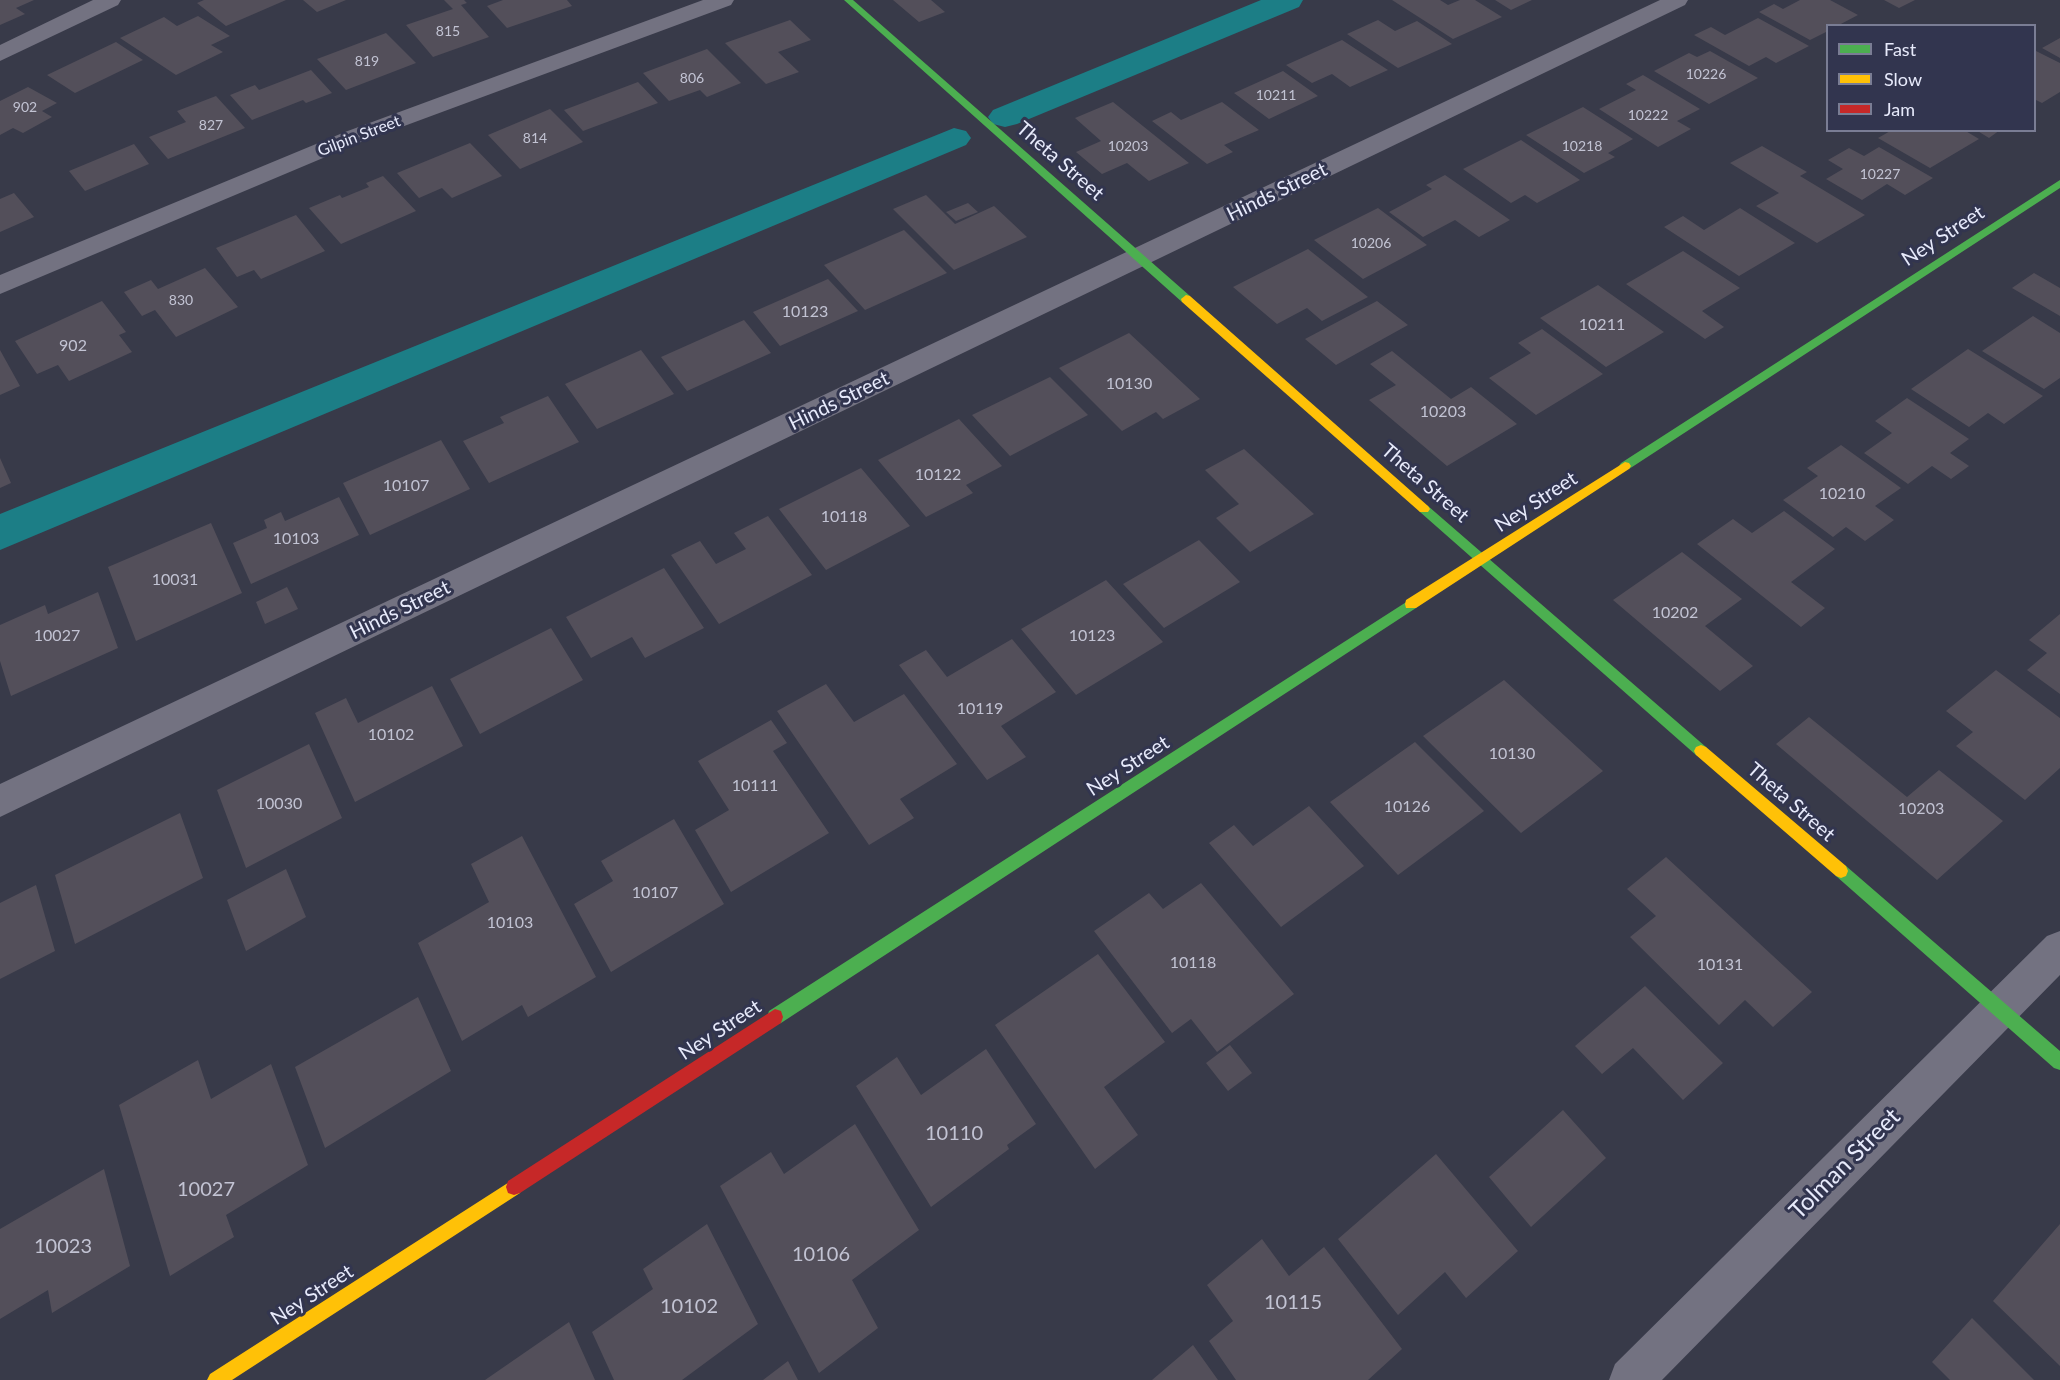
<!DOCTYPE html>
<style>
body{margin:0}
#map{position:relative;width:2060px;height:1380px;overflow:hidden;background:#383a49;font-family:Lato,sans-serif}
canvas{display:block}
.legend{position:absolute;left:1826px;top:24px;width:210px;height:108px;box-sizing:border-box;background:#32354f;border:2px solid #7a7d94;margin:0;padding:8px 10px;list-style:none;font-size:18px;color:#e7eafb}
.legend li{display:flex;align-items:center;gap:12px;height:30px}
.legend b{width:30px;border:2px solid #7a7d94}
</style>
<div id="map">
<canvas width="2060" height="1380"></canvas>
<ul class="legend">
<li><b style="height:8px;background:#4caf50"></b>Fast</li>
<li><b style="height:8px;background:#ffc107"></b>Slow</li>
<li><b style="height:8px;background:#c62828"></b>Jam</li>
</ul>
</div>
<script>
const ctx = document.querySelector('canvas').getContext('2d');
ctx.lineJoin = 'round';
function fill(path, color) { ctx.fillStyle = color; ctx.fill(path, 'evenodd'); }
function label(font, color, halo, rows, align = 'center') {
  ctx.font = font + ' Lato,sans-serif'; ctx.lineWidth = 6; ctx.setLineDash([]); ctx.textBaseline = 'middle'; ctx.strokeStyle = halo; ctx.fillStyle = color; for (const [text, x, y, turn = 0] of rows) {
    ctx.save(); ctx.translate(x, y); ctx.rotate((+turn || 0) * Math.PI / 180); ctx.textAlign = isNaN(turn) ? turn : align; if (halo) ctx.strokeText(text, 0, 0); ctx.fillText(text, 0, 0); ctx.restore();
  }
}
fill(new Path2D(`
 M1261,0H1303L1299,7L1017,124L1005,127L993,124L988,117L993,110Z
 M954,128L966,131L971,138L966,145L0,550V514Z`), '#1c7e86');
fill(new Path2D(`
 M0,0H34L16,8L25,14L0,25Z
 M204,0H286L226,26L197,3Z
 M303,0H346L317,12Z
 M444,0H464L467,3L461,5L489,37L433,57L406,25L453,9Z
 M503,0H567L572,6L507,28L487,6Z
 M893,0H931L945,12L919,22Z
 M1392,0H1440L1448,5L1460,0H1475L1502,17L1453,39Z
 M1495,0H1532L1511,10Z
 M1800,0H1830L1858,15L1837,26H1828V31L1810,40L1759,12L1774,4L1783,9Z
 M1884,0H1915L1899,8Z
 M198,16L230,36L211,45L223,52L176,75L120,38L164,17L177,26Z
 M1758,18L1809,46L1776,63L1766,57L1749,66L1694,35L1711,27L1725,35Z
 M790,20L811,40L778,52L799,72L766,84L725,43Z
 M1378,20L1395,31L1417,21L1452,44L1398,68L1347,34Z
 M386,33L416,63L346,90L317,59Z
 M2060,38V58L2042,48Z
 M1342,40L1388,70L1350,87L1332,74L1312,83L1286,65Z
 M116,42L143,60L75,93L47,75Z
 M707,49L741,83L707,97L700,90L669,101L643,73Z
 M2034,50L2060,63V92L2042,103L2034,99Z
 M1710,51L1758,78L1709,104L1654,71L1689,53L1697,57Z
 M311,70L332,93L306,103L303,100L252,120L230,95L255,85L259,90Z
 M1283,71L1318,96L1269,119L1234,93Z
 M1643,75L1700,109L1677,121L1691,129L1658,147L1599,109L1636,90L1626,84Z
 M638,82L658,103L583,131L564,110Z
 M28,87L57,103L42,111L52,117L23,133L13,128L0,135V101Z
 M216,96L245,128L168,159L149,137L186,122L177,111Z
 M1113,102L1189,163L1149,181L1127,163L1102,174L1076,152L1101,141L1075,118Z
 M1222,102L1259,130L1224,145L1233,152L1207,164L1152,121L1171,112L1181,120Z
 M1583,107L1633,139L1608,153L1615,157L1584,173L1526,135Z
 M550,109L583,142L520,169L488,135Z
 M1892,130H1964L1979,139L1930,168L1878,138Z
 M1976,130H2000L1989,138Z
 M1521,140L1580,180L1537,203L1525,195L1511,203L1463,169Z
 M470,143L502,176L452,198L442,188L419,198L397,173Z
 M134,144L149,164L85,191L69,171Z
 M1762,146L1807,172L1800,176L1865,215L1817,243L1756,206L1779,193L1730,163Z
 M1879,147L1933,178L1905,195L1887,184L1862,200L1826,179L1843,169L1828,160L1849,148L1864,156Z
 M1445,175L1510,220L1479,237L1455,220L1423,237L1389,212L1432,189L1426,185Z
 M383,176L416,211L341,244L309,208L340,195L342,198L369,187L366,183Z
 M14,193L34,217L0,232V199Z
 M926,195L955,224L994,206L1027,237L954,270L893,209Z
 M968,203L978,212L956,221L946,212Z
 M1378,208L1427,245L1363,279L1314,240Z
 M1740,208L1795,243L1739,276L1664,227L1683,216L1704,230Z
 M296,215L325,251L261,279L254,270L237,277L216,248Z
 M904,230L947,273L865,310L824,265Z
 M1308,249L1368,297L1322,321L1307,308L1277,324L1233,287Z
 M1683,251L1740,288L1702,311L1724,327L1705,339L1626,284Z
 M205,268L238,307L176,337L155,310L142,316L124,292L151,280L158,289Z
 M2034,273L2060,288V316L2012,288Z
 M828,279L858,311L780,346L753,312Z
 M1598,285L1664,332L1606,367L1540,318Z
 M102,301L126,332L119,335L132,352L69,381L58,365L37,374L15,341Z
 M1377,301L1408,325L1336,365L1305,339Z
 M2033,316L2060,333V378L2044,389L1982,351Z
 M744,320L771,353L687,391L661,357Z
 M1542,329L1603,374L1536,415L1489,378L1531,353L1518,343Z
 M1129,333L1200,399L1163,419L1156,412L1122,431L1059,368Z
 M1968,349L2043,396L2004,424L1988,413L1969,427L1911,389Z
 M0,350L20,386L0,395Z
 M641,350L674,394L597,429L565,384Z
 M1392,351L1451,399L1471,387L1517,424L1447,466L1369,400L1396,385L1370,364Z
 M1050,377L1088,415L1010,456L972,415Z
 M548,396L579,442L489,483L463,441L504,423L500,417Z
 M1907,398L1969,439L1950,453L1969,466L1951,479L1932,466L1908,484L1864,453L1892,433L1875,421Z
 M959,419L1002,466L966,485L973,493L926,517L878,460Z
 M441,440L470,489L370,535L343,483Z
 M1841,445L1901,488L1875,506L1894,520L1865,541L1846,527L1833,537L1783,500L1818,476L1807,468Z
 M1244,449L1314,514L1250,552L1216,518L1239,504L1205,470Z
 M0,458L11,483L0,488Z
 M861,468L910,526L826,570L779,509Z
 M339,497L359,535L251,584L233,543L267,528L264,520L281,512L285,521Z
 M1784,511L1835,549L1791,582L1825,608L1801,627L1697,544L1733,519L1752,533Z
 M768,516L812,575L719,624L671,555L700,541L716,564L746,549L734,533Z
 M211,523L242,593L136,641L108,567Z
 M1199,540L1240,582L1164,628L1123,584Z
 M1682,552L1742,599L1705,626L1753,666L1720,691L1613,600Z
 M664,568L704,628L645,658L632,637L591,658L566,617Z
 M1106,580L1163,642L1076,695L1021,629Z
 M287,587L298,609L265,624L256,602Z
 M98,592L118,648L11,696L0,661V625L45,605L48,614Z
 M2060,614V694L2027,670L2047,653L2029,640Z
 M551,628L583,680L480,734L450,679Z
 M1012,639L1056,692L1001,726L1026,757L987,780L899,665L926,650L947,677Z
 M1996,670L2060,718V768L2025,800L1956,746L1973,732L1946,711Z
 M1504,680L1603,771L1521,833L1423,736Z
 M826,684L854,722L904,694L957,764L900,799L914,818L869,845L777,711Z
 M432,686L463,746L355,802L315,713L346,698L358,723Z
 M1809,717L1907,797L1939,770L2003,821L1937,880L1776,744Z
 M771,720L787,743L773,751L829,833L731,892L695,830L729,810L698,761Z
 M1415,742L1484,811L1398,875L1330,802Z
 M309,744L342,818L246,868L217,790Z
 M1309,806L1364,866L1281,927L1209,843L1234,825L1253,846Z
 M180,813L203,878L75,944L55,875Z
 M674,819L724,904L611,972L574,904L613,881L601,861Z
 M522,836L596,977L528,1017L522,1005L462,1041L418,943L489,902L471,864Z
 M1666,857L1812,992L1773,1027L1745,1000L1719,1025L1630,937L1656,916L1627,889Z
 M286,869L306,917L246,951L227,900Z
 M1201,883L1294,994L1217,1052L1191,1019L1172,1033L1094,931L1149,893L1163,909Z
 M36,885L55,951L0,979V903Z
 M1098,954L1165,1042L1104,1087L1138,1135L1095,1169L995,1025Z
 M1645,986L1723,1063L1683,1100L1633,1048L1602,1074L1575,1046Z
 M418,997L451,1071L325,1148L295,1067Z
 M1230,1045L1252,1073L1228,1091L1206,1063Z
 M986,1049L1036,1124L1007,1145L1009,1149L931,1207L856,1086L897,1057L921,1095Z
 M198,1060L211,1099L271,1064L308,1165L226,1215L234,1237L170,1276L119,1105Z
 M1563,1110L1606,1158L1531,1227L1489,1177Z
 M855,1124L919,1230L852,1280L878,1328L819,1373L720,1186L771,1152L784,1174Z
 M1436,1154L1518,1251L1466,1298L1445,1272L1398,1315L1338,1239Z
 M104,1169L130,1266L52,1313L48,1290L0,1319V1229Z
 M707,1224L758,1324L682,1380H614L592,1332L653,1289L643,1269Z
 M2060,1224V1366L1993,1301Z
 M1262,1239L1289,1276L1324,1247L1402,1349L1368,1380H1236L1209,1341L1233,1321L1207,1285Z
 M1972,1318L2034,1380H1950L1932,1362Z
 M569,1322L595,1380H485Z
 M1193,1345L1218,1380H1152Z
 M788,1361L798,1380H763Z`), '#534f5a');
fill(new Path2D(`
 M93,0H121L118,5L0,61V45Z
 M703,0H734L731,5L361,142L0,294V275L345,132Z
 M1660,0H1688L1685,5L0,817V784Z
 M2060,931V975L1662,1380H1609L1615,1364L2047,936Z`), '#737281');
fill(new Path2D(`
 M844,0H853L1190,296V302H1182Z
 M2060,180V188L1629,469H1621L1619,466L1621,463Z
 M1424,504L1428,506L1706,747L1708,751L1706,755L1701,757L1696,755L1420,512L1418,509L1420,506Z
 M1411,599L1417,604L1416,608L781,1023L775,1025L769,1023L767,1017L769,1011Z
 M1841,864L1846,866L2060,1051V1070L2054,1068L1836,876L1834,871L1836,866Z`), '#4caf50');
fill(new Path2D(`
 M1186,295L1190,296L1428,506L1430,509L1428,512H1420L1182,302L1181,299Z
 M1625,462L1629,463L1631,466L1629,469L1416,608H1406L1405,604L1406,600Z
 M1701,745L1706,747L1846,866L1848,871L1846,876L1841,878L1836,876L1696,755L1694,751L1696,747Z
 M514,1179L520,1181L522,1187L520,1193L232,1380H207L210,1374Z`), '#ffc107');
fill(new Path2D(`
 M775,1009L781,1011L783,1017L781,1023L520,1193L514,1195L508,1193L506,1187L508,1181Z`), '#c62828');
label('14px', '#c2c3d3', null, [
 ["815",448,31],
 ["819",367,61],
 ["10226",1706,74],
 ["806",692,78],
 ["10211",1276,95],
 ["902",25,107],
 ["10222",1648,115],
 ["827",211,125],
 ["814",535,138],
 ["10203",1128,146],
 ["10218",1582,146],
 ["10227",1880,174],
 ["10206",1371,243],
 ["830",181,300]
]);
label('16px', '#e7eafb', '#32354f', [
 ["Gilpin Street",359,136,-21]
]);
label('16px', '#c2c3d3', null, [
 ["10123",805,312],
 ["10211",1602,325],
 ["902",73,346],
 ["10130",1129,384],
 ["10203",1443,412],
 ["10122",938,475],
 ["10107",406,486],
 ["10210",1842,494],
 ["10118",844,517],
 ["10103",296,539],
 ["10031",175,580],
 ["10202",1675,613],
 ["10027",57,636],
 ["10123",1092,636],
 ["10119",980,709],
 ["10102",391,735],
 ["10130",1512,754],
 ["10111",755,786],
 ["10030",279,804],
 ["10126",1407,807],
 ["10203",1921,809],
 ["10107",655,893],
 ["10103",510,923],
 ["10118",1193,963],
 ["10131",1720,965]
]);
label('20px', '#e7eafb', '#32354f', [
 ["Theta Street",1060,161,41],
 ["Hinds Street",1277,192,-26],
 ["Ney Street",1943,236,-33],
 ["Hinds Street",839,401,-26],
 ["Theta Street",1425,483,41],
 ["Ney Street",1536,502,-33],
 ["Hinds Street",400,610,-26],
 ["Ney Street",1128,766,-33],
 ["Theta Street",1791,802,41],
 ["Ney Street",720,1030,-33],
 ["Ney Street",312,1295,-33]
]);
label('20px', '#c2c3d3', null, [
 ["10110",954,1134],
 ["10027",206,1190],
 ["10023",63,1247],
 ["10106",821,1255],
 ["10115",1293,1303],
 ["10102",689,1307]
]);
label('24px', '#e7eafb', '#32354f', [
 ["Tolman Street",1845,1164,-45]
]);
</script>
